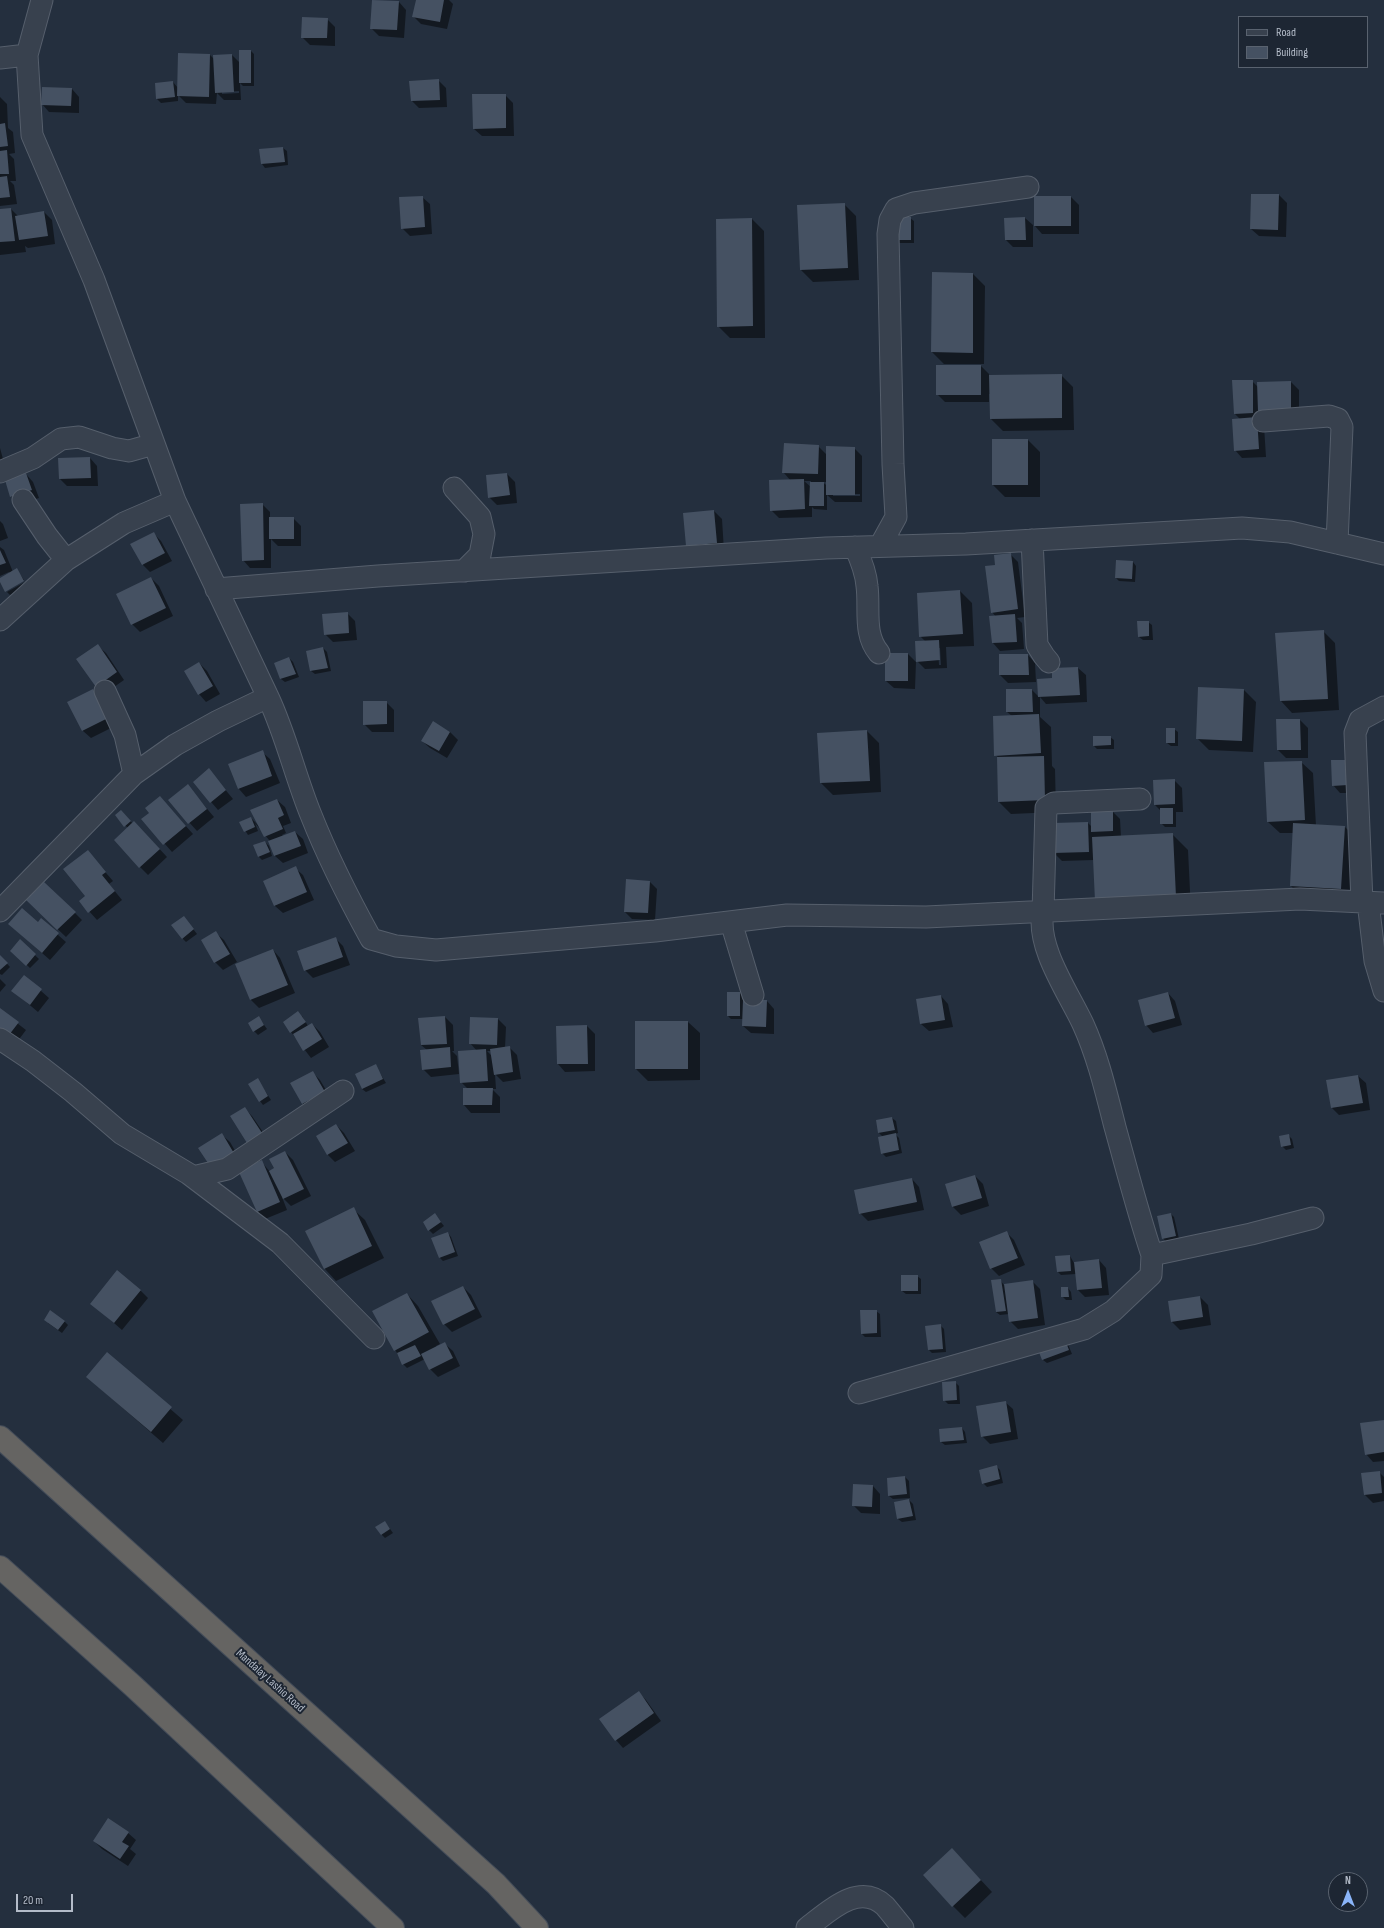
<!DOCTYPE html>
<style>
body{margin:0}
#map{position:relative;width:1384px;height:1928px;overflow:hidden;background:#242f3e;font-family:"Sofia Sans Condensed",sans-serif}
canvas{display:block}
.legend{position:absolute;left:1238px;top:16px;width:130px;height:52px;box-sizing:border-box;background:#1d2633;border:1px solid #59626f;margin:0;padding:5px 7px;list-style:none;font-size:12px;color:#b4bcc9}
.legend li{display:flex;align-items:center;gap:8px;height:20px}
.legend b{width:20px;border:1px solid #59626f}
.north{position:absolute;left:1328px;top:1872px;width:40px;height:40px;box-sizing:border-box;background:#1d2633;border:1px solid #59626f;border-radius:50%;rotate:0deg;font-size:11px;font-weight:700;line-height:16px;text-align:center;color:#b4bcc9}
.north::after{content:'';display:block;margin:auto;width:14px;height:18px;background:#8ab4f8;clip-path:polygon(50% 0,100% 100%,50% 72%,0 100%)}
.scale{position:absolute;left:16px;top:1894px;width:57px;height:18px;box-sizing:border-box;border:2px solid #b4bcc9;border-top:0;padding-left:5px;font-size:12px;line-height:14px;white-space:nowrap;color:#b4bcc9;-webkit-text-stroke:3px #1d2633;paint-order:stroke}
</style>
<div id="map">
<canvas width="1384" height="1928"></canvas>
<ul class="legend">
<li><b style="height:5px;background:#38414e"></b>Road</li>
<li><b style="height:11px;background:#455162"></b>Building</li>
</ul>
<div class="north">N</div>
<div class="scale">20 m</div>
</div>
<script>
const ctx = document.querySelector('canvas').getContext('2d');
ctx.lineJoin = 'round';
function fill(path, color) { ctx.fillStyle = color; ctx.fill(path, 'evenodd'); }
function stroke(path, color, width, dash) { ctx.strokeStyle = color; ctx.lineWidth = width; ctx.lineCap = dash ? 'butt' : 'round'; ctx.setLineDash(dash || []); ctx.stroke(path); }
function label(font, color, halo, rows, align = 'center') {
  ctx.font = font + ' "Sofia Sans Condensed",sans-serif'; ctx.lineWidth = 4; ctx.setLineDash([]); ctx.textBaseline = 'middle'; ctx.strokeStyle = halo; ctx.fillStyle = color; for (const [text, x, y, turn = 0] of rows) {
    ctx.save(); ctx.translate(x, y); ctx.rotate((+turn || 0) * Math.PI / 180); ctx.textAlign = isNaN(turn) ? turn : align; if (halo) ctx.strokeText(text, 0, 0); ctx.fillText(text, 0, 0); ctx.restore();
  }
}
fill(new Path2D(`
 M417,0H449L453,4L447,29L421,24L413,16Z
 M399,2L406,10L404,38L379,36L371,28Z
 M327,19L335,27V46L310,45L302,37Z
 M251,51L254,54V86H243L240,83L241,100H224L217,93L216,104L186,103L178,95V101L161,103L157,99L156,84L173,82L178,88L210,55L214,59L232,55L240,63ZM239,91V93L222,94V92Z
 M438,80L446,88L447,107L419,108L412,101Z
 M72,89L79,97V113L49,112L42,104Z
 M505,95L513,103L514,136H482L474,129Z
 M0,97L7,104L8,128L13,132L15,153L9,154L14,159L16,181H10L14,185L17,204L0,206Z
 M283,148L287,151L288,165L265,168L262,164L260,150Z
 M1279,195L1287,203L1286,237L1259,236L1251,229Z
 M422,197L430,204L432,234L410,236L402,228Z
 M1035,197H1071L1079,205V234H1042L1035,226Z
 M844,204L856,216L859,280L813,282L801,270Z
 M11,209L18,216L44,212L52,220L55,244L28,248L25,246L26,252L0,255V210Z
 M910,218L914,221V243H899L895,239Z
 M1025,218L1033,225V247H1013L1006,240Z
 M752,219L764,231L765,338H730L718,326Z
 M973,274L985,286L984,364H944L932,352Z
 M937,366H981L989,374V376L1061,375L1073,387L1074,430L1003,431L991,419L990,394H989V402H945L937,394Z
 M1252,381L1258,387L1291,382L1299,390V418L1264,426L1266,457L1242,458L1235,450L1240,419L1235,414Z
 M1028,440L1040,452V497H1005L993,485Z
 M818,446L827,455L854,448L862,456V502H835L827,495V510L814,509L812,507V517L779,518L771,510L791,481L784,473ZM804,481H811V487ZM822,482H827V486L825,484ZM833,494H860V496H833Z
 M0,448L3,459L0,460Z
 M90,458L97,466L98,486H67L60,479Z
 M26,474L33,482L39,498L19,504L11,496Z
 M507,474L515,482L517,503L497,505L489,497Z
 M262,504L270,512V518H293L301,526V546H278L271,539V568H250L243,560Z
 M714,511L722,519L724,551L694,553L687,545Z
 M0,521L3,524L8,538L0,541Z
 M153,533L161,541L172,561L150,572L143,565Z
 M0,547L4,550L13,572L17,570L24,580L6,590L0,579L10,573L9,572L0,576Z
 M1010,554L1018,562L1025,617L1017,618L1022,623L1024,649L1000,651L993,643L996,617L992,612L996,566Z
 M1133,562L1136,566L1135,582L1119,581L1116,578Z
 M151,578L159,586L173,616L140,632L132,624Z
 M25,582L27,585L10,595L7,592Z
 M960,591L972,603L974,646L946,647L947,668L925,669L917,661L926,642L920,636ZM938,648H940L941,665H939Z
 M347,613L355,621L357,640L333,642L325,634Z
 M1148,622L1152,625L1153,640H1143L1139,637Z
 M1323,631L1335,643L1339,710L1292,713L1281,701Z
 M98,646L106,653L124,680L104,694Z
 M323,648L327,652L331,671L315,674L311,671Z
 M908,654L916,662L915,689L894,688L886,681Z
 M1028,655L1035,663L1036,682L1008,683L1000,675Z
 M289,658L293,662L299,677L285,682L281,679L276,664Z
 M199,663L207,671L220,694L206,702L199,694Z
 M1078,668L1086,675L1087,702L1046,704L1040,697V717L1051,727L1052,766L1055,769L1056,812L1011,814L999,802L998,757L995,755L1012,716L1007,712L1032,690L1039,697L1053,679Z
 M93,690L101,698L115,726L91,738L83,731L69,703Z
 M1244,690L1256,702L1253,752L1209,750L1197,738Z
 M386,702L394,710V732H372L364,724Z
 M1277,720H1300L1308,728V758H1286L1278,750Z
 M433,723L450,732L458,740L447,758L430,748L422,741Z
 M1174,729L1178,732V746H1171L1167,743Z
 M867,731L879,743L881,792L833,795L821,783Z
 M1110,737L1114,740V749H1097L1094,746Z
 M262,752L270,759L280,783L246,797L239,789L229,765Z
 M1347,761L1355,793H1340L1333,785Z
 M1301,762L1313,773L1316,826L1345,827L1357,839L1353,901L1302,898L1291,886L1294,833H1280L1268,822Z
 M209,770L233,799L218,810L194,782Z
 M1174,780L1182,788L1183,812H1176V827H1165L1161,823V811L1155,805Z
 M187,785L214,817L197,831L169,800Z
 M277,800L285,807L291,823L283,826L286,833L282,835L283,836L295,832L303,839L308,853L283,863L275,856L269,840L255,823L258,831L248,835L240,822L251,818L258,825L252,810Z
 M167,805L193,834L172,852L143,819Z
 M1112,811L1120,819L1121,837L1172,834L1188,850L1191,912L1094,860L1062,861L1054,853L1088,823L1092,827Z
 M125,815L133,824L142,830L167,857L148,875L140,867L128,828L116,816Z
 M265,842L269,846L272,856L262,860L258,856Z
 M87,851L113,881L109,884L122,900L97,920L80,901L86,896Z
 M295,868L303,875L314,900L283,913L275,906L264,881Z
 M649,881L657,889L655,920L632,919L625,912Z
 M27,900L75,913L82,920L66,937Z
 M41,920L66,942L50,960L9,924L38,923Z
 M187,921L197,934L186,942L182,938Z
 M216,933L224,940L237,962L223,970L215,962Z
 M335,938L343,946L350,965L313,978L305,970Z
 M20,941L39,959L30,968L11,950Z
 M273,950L280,958L295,993L259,1008L251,1000L237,964Z
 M0,956L10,967L2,975L0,974Z
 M24,976L49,998L38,1012L13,991Z
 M0,979L6,985L0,992Z
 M740,993L743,997V1001H767L774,1009V1034L751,1033L743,1026V1019H731L728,1016Z
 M1168,993L1175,1001L1182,1025L1153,1033L1146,1025Z
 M941,996L948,1004L953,1027L929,1031L921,1024Z
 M0,1010L26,1030L17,1042L0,1030Z
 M302,1016L308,1026L312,1024L320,1032L329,1047L311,1058L291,1032Z
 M445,1017L453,1025L454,1051H452L457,1056L459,1074L431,1077L423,1069L427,1050L421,1045Z
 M259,1018L267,1029L258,1035L254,1031Z
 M498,1019L506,1027L505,1048L509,1047L517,1055L521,1079L503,1082L495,1074L496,1089H492L500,1097V1113H471L464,1105L468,1089L461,1082L477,1051L470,1043ZM487,1051H491L492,1056Z
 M688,1022L700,1033V1080L648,1081L636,1069Z
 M587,1026L595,1034V1071L565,1072L558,1064Z
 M375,1065L386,1083L366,1092L362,1089Z
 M312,1072L320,1080L332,1100L311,1112L303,1104L291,1084Z
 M1358,1076L1366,1083L1370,1110L1339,1115L1332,1108Z
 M258,1080L271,1100L263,1105L260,1101Z
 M245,1109L252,1116L269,1141L255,1150Z
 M892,1118L896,1121L898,1133L895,1134L899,1138L902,1153L886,1157L882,1153L883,1137L879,1133L877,1121Z
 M336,1125L344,1133L355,1151L335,1162L328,1155Z
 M222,1135L230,1142L242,1163L220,1177Z
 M1288,1135L1292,1139L1294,1148L1286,1150L1282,1146Z
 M285,1152L293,1160L311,1196L291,1206L282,1197L287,1210L265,1219L258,1212L261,1161L270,1172L275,1169Z
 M975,1176L983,1184L989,1206L961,1215L953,1207L946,1185Z
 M912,1179L919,1187L924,1210L868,1221L860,1213Z
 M353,1209L365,1220L384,1258L336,1281L325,1269L306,1231Z
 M1171,1214L1174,1217L1179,1239L1166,1242L1163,1238Z
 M435,1215L444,1226L433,1234L429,1230Z
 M1006,1232L1014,1240L1025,1265L999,1276L991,1268Z
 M448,1233L451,1237L458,1256L443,1261L440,1258Z
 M1070,1256L1074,1263L1099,1260L1106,1268L1109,1295L1085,1297L1078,1290L1076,1274L1061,1275L1058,1272Z
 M917,1276L921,1279V1294H906L902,1291Z
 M1000,1280L1004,1285L1032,1281L1040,1289L1045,1325L1018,1329L1010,1321L1009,1314L1000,1315L996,1312Z
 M463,1287L471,1295L482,1317L452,1332L444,1324Z
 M1068,1288L1071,1292L1072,1300H1066L1062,1296Z
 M140,1290L148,1298L122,1330L91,1303Z
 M407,1294L418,1306L440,1344L436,1346L437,1348L445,1344L453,1351L460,1366L438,1377L430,1369L425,1359L407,1368L403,1364L374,1311Z
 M1200,1297L1208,1305L1211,1325L1180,1330L1172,1322L1169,1302Z
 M876,1311L880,1314L881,1337H865L862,1334Z
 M64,1321L68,1325L62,1333L48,1323Z
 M940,1325L944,1329L946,1352L932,1353L929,1350Z
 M1067,1342L1072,1354L1047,1363L1043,1360Z
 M107,1354L183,1420L163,1443L87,1377Z
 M955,1382L959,1386L960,1404H948L944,1400Z
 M1005,1402L1013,1409L1018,1439L990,1444L982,1436Z
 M1384,1421V1461L1373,1462L1366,1454Z
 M962,1428L965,1432L967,1443L945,1445L941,1442Z
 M996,1466L1000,1470L1003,1483L987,1487L983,1483Z
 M1379,1472L1384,1477V1501L1373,1503L1365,1495L1362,1474Z
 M905,1477L909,1481L910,1498L893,1499L889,1496Z
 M873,1486L880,1494V1514L861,1513L853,1505Z
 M909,1500L913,1504L916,1520L902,1522L898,1519L895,1503Z
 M385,1522L393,1533L385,1538L381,1534Z
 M638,1692L646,1700L661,1721L623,1748L616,1740Z
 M128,1833L136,1840L130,1849L136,1854L128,1866L102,1849L94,1841Z
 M964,1862L992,1892L965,1918L953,1906Z`), '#0007');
fill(new Path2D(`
 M372,0L399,1L397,30L370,29Z
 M416,0H444L440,22L412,17Z
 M302,17L328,18L327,38H301Z
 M239,50H251V83H239Z
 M178,53L210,54L209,97L177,96Z
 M232,54L234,92L215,93L213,55Z
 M439,79L440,100L411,101L409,81Z
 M173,81L175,97L156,99L155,83Z
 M42,87L72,88L71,106L41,105Z
 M472,94H506V128L473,129Z
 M5,123L8,146L0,147V124Z
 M283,147L285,162L261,164L259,149Z
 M7,150L9,174H0V151Z
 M7,176L10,197L0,198V177Z
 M1251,194H1279L1278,230L1250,229Z
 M423,196L425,227L401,229L399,197Z
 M1034,196H1071V226H1034Z
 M845,203L848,268L800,270L797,205Z
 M11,208L15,241L0,242V209Z
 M44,211L48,236L19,240L15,216Z
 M894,217H911V240H894Z
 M1025,217L1026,240H1005L1004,218Z
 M752,218L753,326L717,327L716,219Z
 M932,272L973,273V353L931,352Z
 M936,365H981V395H936Z
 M1062,374V418L990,419L989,375Z
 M1232,380H1253V413L1234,414Z
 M1291,381V410L1258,411L1257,382Z
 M1257,417L1259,449L1234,451L1232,419Z
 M992,439H1028V485H992Z
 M784,443L819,445L818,474L782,473Z
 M826,446L855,447V495H826Z
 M90,457L91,478L59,479L58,458Z
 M26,473L32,490L10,497L5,480Z
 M507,473L510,495L488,498L486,475Z
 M804,479L805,509L770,511L769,480Z
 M810,482H824V506H809Z
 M263,503L264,560L242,561L240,504Z
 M714,510L717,543L686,546L683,513Z
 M269,517H294V539H269Z
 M154,532L165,553L142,565L130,544Z
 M0,550L6,563L0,565Z
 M1011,553L1018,609L991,613L985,566L995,565L994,555Z
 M1116,560L1133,561L1132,579L1115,578Z
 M17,568L24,581L5,592L0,582V578Z
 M151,577L166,608L131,625L116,594Z
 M960,590L963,634L919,637L917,593Z
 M348,612L349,633L324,635L322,614Z
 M1015,614L1017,642L992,643L989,616Z
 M1137,621H1149V636L1138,637Z
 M1324,630L1328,699L1280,701L1275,633Z
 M939,640L940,660L916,662L915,641Z
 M98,644L117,672L96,687L76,659Z
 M323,647L328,668L310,671L306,651Z
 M885,653H908V681H885Z
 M999,654H1028L1029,675H999Z
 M289,657L296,674L280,679L274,663Z
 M199,662L213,686L198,695L184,671Z
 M1078,667L1080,695L1038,697L1037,679L1052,678V668Z
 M1198,687L1244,689L1242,741L1196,739Z
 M93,689L108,718L82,731L67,702Z
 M1006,689H1032L1033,712H1006Z
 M363,701H387V724L363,725Z
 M1039,714L1041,753L994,756L993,716Z
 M1276,719H1300L1301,750H1277Z
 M433,721L450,732L439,751L421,741Z
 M1166,728H1175V743H1166Z
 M867,730L870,781L820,783L817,733Z
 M1093,736H1111V745L1093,746Z
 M263,750L272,776L238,789L228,764Z
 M1044,756L1045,800L998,802L997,757Z
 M1331,760H1348V785L1332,786Z
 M1302,761L1305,820L1267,822L1264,762Z
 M209,768L226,790L210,803L193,782Z
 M1175,779V804L1154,805L1153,780Z
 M188,784L207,809L188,824L168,800Z
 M160,796L186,826L163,845L141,819L149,813L145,808Z
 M277,799L284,815L278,818L283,829L264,837L250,810Z
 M1160,808H1173V824H1160Z
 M121,810L131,821L124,827L115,815Z
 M1091,810H1113V831L1091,832Z
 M251,817L255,827L244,832L239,822Z
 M134,821L160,849L139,868L114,840Z
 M1088,822L1089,852L1053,853V823Z
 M1293,823L1345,826L1341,889L1290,886Z
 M295,831L301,846L274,856L268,841Z
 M1173,833L1176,897L1095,901L1092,837Z
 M265,841L270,852L258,857L253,845Z
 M88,850L106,872L102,875L115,891L88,913L79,901L85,896L63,869Z
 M296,866L307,892L274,906L263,881Z
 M626,879L650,881L648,913L624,912Z
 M44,882L76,912L57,930L26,900Z
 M22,908L38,922L41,918L59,933L42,953L8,924Z
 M184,916L194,929L182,939L171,925Z
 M216,931L230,954L214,963L201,940Z
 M336,937L343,957L304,971L297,951Z
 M20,939L36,954L26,966L10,951Z
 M273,949L288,985L250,1000L235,964Z
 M0,955L8,963L0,970Z
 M24,975L42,989L30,1005L11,991Z
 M727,992H740V1016H727Z
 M1168,992L1175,1018L1145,1026L1138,1000Z
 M941,995L945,1020L920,1024L916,999Z
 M743,1000H767L766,1027L742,1026Z
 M0,1008L19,1022L9,1035L0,1029Z
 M298,1011L306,1022L290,1033L283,1022Z
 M259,1016L264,1025L253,1032L248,1023Z
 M445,1016L447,1044L421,1045L418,1018Z
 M470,1017L498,1018L497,1045L469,1044Z
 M635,1021H688V1069H635Z
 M312,1023L322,1039L303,1051L293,1034Z
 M587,1025L588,1064H557L556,1026Z
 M510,1046L513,1072L494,1075L490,1049Z
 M450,1047L451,1067L422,1070L420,1050Z
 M486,1049L488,1081L460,1083L458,1051Z
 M376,1064L383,1079L362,1089L355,1074Z
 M313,1071L325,1092L302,1104L290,1083Z
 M1358,1075L1363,1103L1331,1108L1326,1080Z
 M258,1078L268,1096L259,1102L248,1084Z
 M463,1088H493L492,1105H463Z
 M245,1107L262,1133L247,1143L230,1116Z
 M892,1117L895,1130L878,1133L876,1120Z
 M336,1124L348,1143L327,1155L316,1136Z
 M222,1133L235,1155L212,1169L198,1148Z
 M896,1133L899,1150L881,1154L878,1137Z
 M1289,1134L1291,1145L1281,1147L1279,1136Z
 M285,1151L304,1189L283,1199L269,1171L274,1168L269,1159Z
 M262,1160L280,1202L257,1212L238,1170Z
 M975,1175L982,1198L952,1207L945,1184Z
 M912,1178L917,1202L859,1214L854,1190Z
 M354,1207L372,1246L324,1269L305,1231Z
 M435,1213L441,1222L428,1231L423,1222Z
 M1171,1213L1176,1236L1162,1239L1157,1216Z
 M1007,1231L1018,1258L990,1269L979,1242Z
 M448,1232L455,1252L439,1258L431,1238Z
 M1070,1255L1071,1271L1057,1272L1055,1256Z
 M1099,1259L1102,1288L1077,1290L1074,1262Z
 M117,1270L141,1290L114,1323L90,1304Z
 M901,1275H918V1291H901Z
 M1001,1279L1006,1311L996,1312L991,1280Z
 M1033,1280L1038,1318L1009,1322L1004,1284Z
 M463,1286L475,1309L443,1325L431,1301Z
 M1061,1287H1068L1069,1297H1061Z
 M407,1293L429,1332L394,1351L372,1311Z
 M1200,1296L1203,1317L1171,1322L1168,1301Z
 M50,1310L65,1321L58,1330L44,1320Z
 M860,1310H877V1333L861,1334Z
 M941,1324L943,1349L928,1350L925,1326Z
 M1064,1337L1069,1350L1042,1360L1037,1347Z
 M445,1342L453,1358L429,1370L421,1354Z
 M415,1345L421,1356L402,1365L397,1353Z
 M107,1352L172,1407L151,1432L86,1377Z
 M956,1381L957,1400L943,1401L942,1382Z
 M1006,1401L1011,1432L981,1437L976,1406Z
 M1384,1420V1452L1365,1455L1360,1423Z
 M962,1427L964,1440L940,1442L939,1429Z
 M997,1465L1000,1479L982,1484L979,1470Z
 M1380,1471L1382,1493L1364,1495L1361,1473Z
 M905,1476L907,1494L888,1496L887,1478Z
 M853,1484L873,1485L872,1507L852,1506Z
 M909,1499L913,1516L897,1519L894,1502Z
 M385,1521L390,1529L381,1535L375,1527Z
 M639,1691L654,1713L615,1741L599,1719Z
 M108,1818L129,1832L122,1842L129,1846L120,1859L93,1841Z
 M952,1848L981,1880L952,1907L923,1875Z`), '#455162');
const minor = new Path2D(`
 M42,0L27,55L32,135L94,280L175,501L268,697
 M0,58L27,55
 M1263,421L1329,416L1338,419L1342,427L1337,543
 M0,472L33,458L61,439L79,437L112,448L129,451L154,444
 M454,488L480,517L484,534L480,555L464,571
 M23,500L47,536L66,560
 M1032,540L1037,645L1044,656L1049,662
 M880,546L896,517L893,464L888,234L890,220L896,209L914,203L1028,187
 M855,547C861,560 866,573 867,586C870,609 863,634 879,653
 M216,589L378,576L826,548L966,544L1242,528L1290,532L1384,554
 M0,620L66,560L124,523L175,501
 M105,691L125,735L134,774
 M1140,799L1054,803L1046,808L1043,912C1036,947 1068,992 1083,1024C1098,1057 1106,1092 1115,1127C1127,1170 1138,1213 1152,1255L1251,1234L1313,1218
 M1362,902L1355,733L1360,720L1384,707
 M1368,902L1375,961L1384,991
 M0,911L134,774L175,745L218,721L268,697C286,735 295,776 311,815C328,858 349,899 371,939L396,946L436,950L655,931L787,915L926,917L1300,899L1384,903
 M731,922L753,995
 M0,1039L33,1061L73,1092L122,1134L189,1174L280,1243L374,1338
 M193,1177L227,1169L343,1091
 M859,1393L1084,1329L1113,1311L1151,1275L1152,1255
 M807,1928C828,1912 859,1881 885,1906C891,1913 897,1921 903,1928`);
const trunk = new Path2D(`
 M0,1437L496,1884L537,1928
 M0,1567L132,1685L393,1928`);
stroke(minor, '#565f6c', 23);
stroke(trunk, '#434c59', 24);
stroke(minor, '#38414e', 21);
stroke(trunk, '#656462', 22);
label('12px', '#b4bcc9', '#1d2633', [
 ["Mandalay Lashio Road",270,1681,42]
]);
</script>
